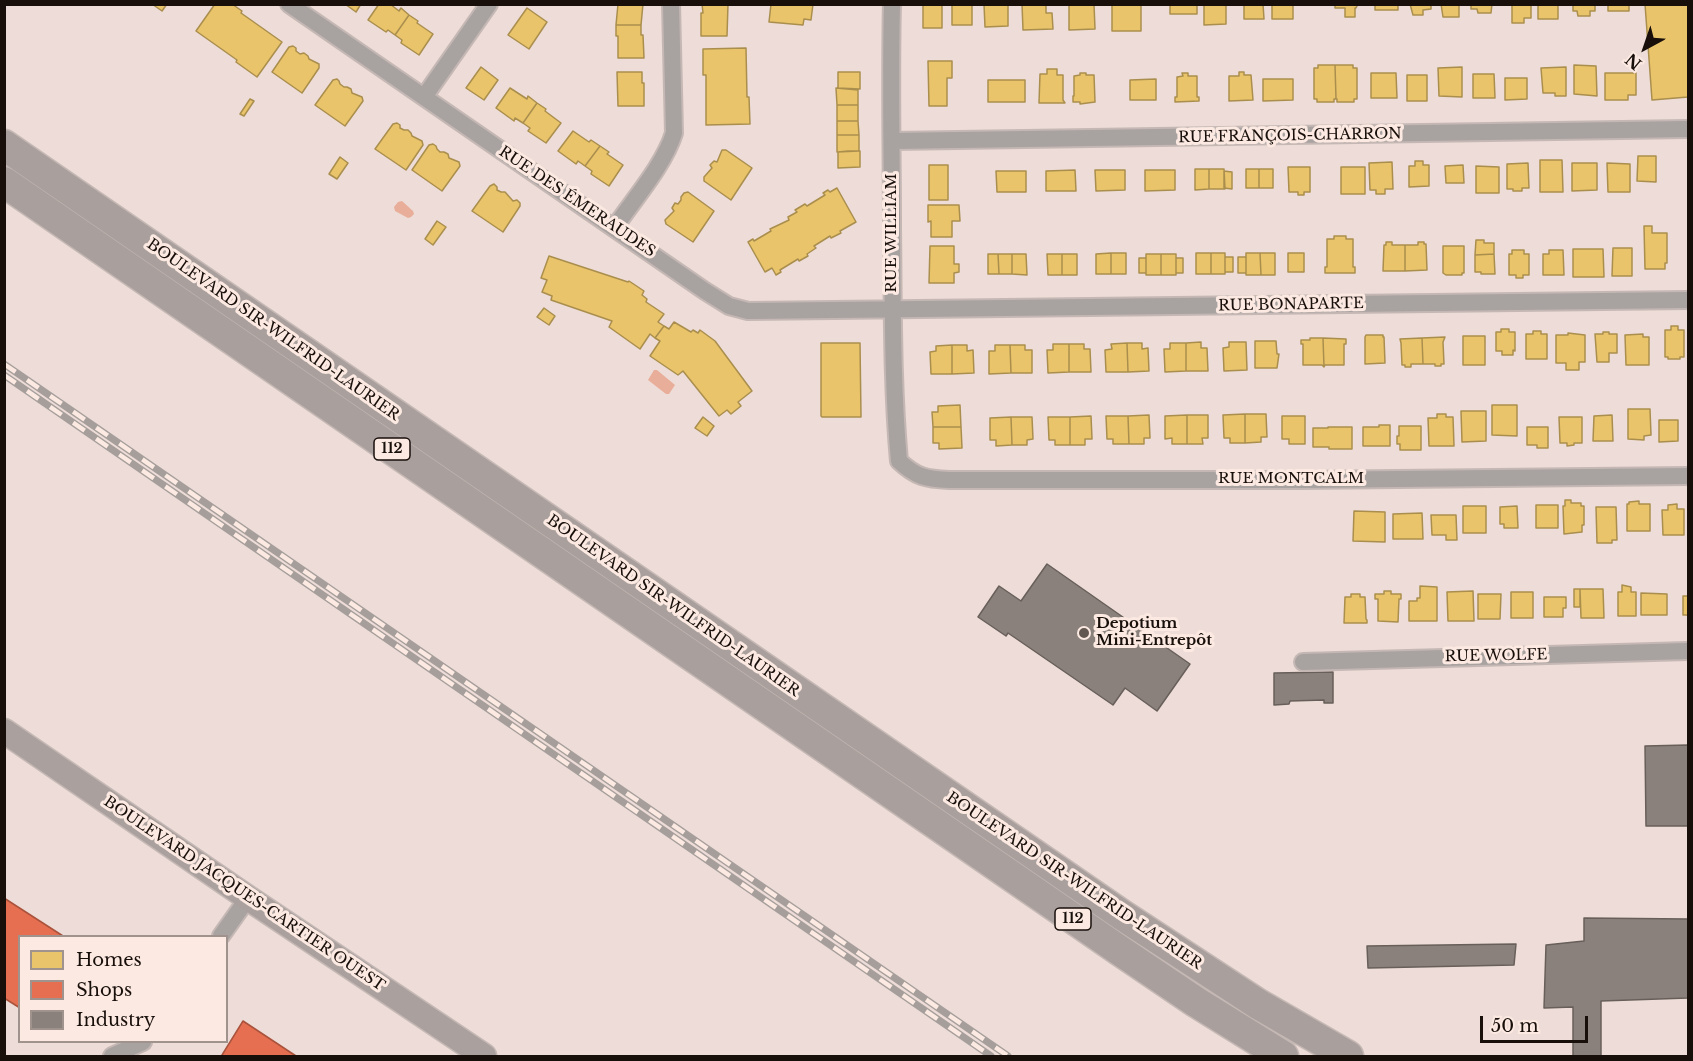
<!DOCTYPE html>
<meta charset="utf-8">
<style>
body{margin:0}
#map{position:relative;width:1693px;height:1061px;overflow:hidden;background:#eddcd7;font-family:"Libre Baskerville",serif}
canvas{display:block}
.frame{position:absolute;inset:0;border:6px solid #180f0b;pointer-events:none}
.legend{position:absolute;left:18px;top:935px;width:210px;height:108px;box-sizing:border-box;background:#fbe9e2;border:2px solid #a0928c;margin:0;padding:8px 10px;list-style:none;font-size:18px;color:#180f0b}
.legend li{display:flex;align-items:center;gap:12px;height:30px}
.legend b{width:30px;border:2px solid #a0928c}
.north{position:absolute;left:1615px;top:18px;width:60px;height:60px;-webkit-text-stroke:4px #fbe9e2;paint-order:stroke;rotate:220deg;font-size:16px;font-weight:700;line-height:24px;text-align:center;color:#180f0b}
.north::after{content:'';display:block;margin:auto;width:21px;height:27px;background:#180f0b;clip-path:polygon(50% 0,100% 100%,50% 72%,0 100%)}
.scale{position:absolute;left:1480px;top:1016px;width:108px;height:27px;box-sizing:border-box;border:3px solid #180f0b;border-top:0;padding-left:8px;font-size:18px;line-height:21px;white-space:nowrap;color:#180f0b;-webkit-text-stroke:4px #fbe9e2;paint-order:stroke}
</style>
<div id="map">
<canvas width="1693" height="1061"></canvas>
<div class="frame"></div>
<ul class="legend">
<li><b style="height:16px;background:#e9c46a"></b>Homes</li>
<li><b style="height:16px;background:#e76f51"></b>Shops</li>
<li><b style="height:16px;background:#8a817c"></b>Industry</li>
</ul>
<div class="north">N</div>
<div class="scale">50 m</div>
</div>
<script>
const ctx = document.querySelector('canvas').getContext('2d');
ctx.lineJoin = 'round';
function fill(path, color) { ctx.fillStyle = color; ctx.fill(path, 'evenodd'); }
function stroke(path, color, width, dash) { ctx.strokeStyle = color; ctx.lineWidth = width; ctx.lineCap = dash ? 'butt' : 'round'; ctx.setLineDash(dash || []); ctx.stroke(path); }
function label(font, color, halo, rows, align = 'center') {
  ctx.font = font + ' "Libre Baskerville",serif'; ctx.lineWidth = 6; ctx.setLineDash([]); ctx.textBaseline = 'middle'; ctx.strokeStyle = halo; ctx.fillStyle = color; for (const [text, x, y, turn = 0] of rows) {
    ctx.save(); ctx.translate(x, y); ctx.rotate((+turn || 0) * Math.PI / 180); ctx.textAlign = isNaN(turn) ? turn : align; if (halo) ctx.strokeText(text, 0, 0); ctx.fillText(text, 0, 0); ctx.restore();
  }
}
fill(new Path2D(`
 M402,201L413,211L414,214L411,217L408,218L395,211L394,207L398,202Z
 M654,370H657L675,385L669,394H666L648,380Z`), '#e8ae99');
const homes = new Path2D(`
 M152,4H167L162,11Z
 M215,4H232L242,11L241,13L282,42L257,77L236,62L237,60L196,31Z
 M345,4H361L356,12Z
 M379,4H390L399,11L401,8L409,15L395,35L388,30L386,32L368,20Z
 M618,4H643L641,25H616Z
 M702,4H728L727,36H701V13H703Z
 M771,4H813L811,20L804,19L803,25L769,22Z
 M923,4H942V28H923Z
 M952,4H972V25H952Z
 M984,4H1008V26L985,27Z
 M1022,4H1046V13H1052L1053,29L1023,30Z
 M1069,4H1094L1095,29L1069,30Z
 M1112,4H1141V31H1112Z
 M1170,4H1197V14H1170Z
 M1204,4H1226V24L1204,25Z
 M1244,4H1263L1264,19H1244Z
 M1272,4H1293V19H1272Z
 M1335,4H1358L1356,8H1355V17H1345V8H1335Z
 M1375,4H1398V10H1375Z
 M1410,4H1431V9L1423,10V15H1413Z
 M1441,4H1459V17H1443Z
 M1471,4H1492L1491,13H1478L1477,9H1471Z
 M1512,4H1531V18H1524V23H1512Z
 M1538,4H1558V19H1538Z
 M1573,4H1595V11H1590V16H1578L1577,11H1573Z
 M1608,4H1629V11H1608Z
 M1645,4H1688V97L1652,100Z
 M527,8L547,22L529,49L508,35Z
 M409,15L418,21L417,23L433,34L419,55L401,43L402,40L395,35Z
 M616,25H641V35H643L644,58H618V36H616Z
 M293,46L296,48V51L300,54L304,53L308,56L309,59L319,64V68L302,93L272,72L289,47Z
 M746,48L747,97H749L750,124L706,125V75H703V49Z
 M928,61H952V78H947V106H929Z
 M1318,65H1335L1336,99H1334V102H1317V99H1314V68H1318Z
 M1335,65H1353V68H1357V99H1354V102H1337V99H1336Z
 M1574,65L1596,66L1597,96L1574,94Z
 M481,67L498,80L484,100L466,88Z
 M1462,67V97L1439,96L1438,68Z
 M1566,67V96H1555V93H1543L1541,68Z
 M1047,69H1057V75H1063V100L1065,103H1039L1040,74H1047Z
 M617,72H642V83H644V106H618Z
 M838,72H860V89L838,88Z
 M1239,72H1244V75H1251L1253,100L1229,101V76H1239Z
 M1080,73H1086V75H1094L1095,102L1080,104V102H1073V96H1074V76L1080,75Z
 M1182,73H1188V76H1197V97H1199V101L1175,102V97H1177V77L1183,76Z
 M1371,73H1396L1397,98H1371Z
 M1605,73H1636V95H1628V100H1605Z
 M1473,74H1494L1495,98H1473Z
 M1407,75H1427V101H1407Z
 M1505,78H1527V99L1505,100Z
 M337,79L339,81L340,84L344,87H347L351,89L352,93L362,97L363,101L345,126L315,105L333,80Z
 M1156,79V100H1130V80Z
 M1263,79H1293V100L1263,101Z
 M988,80H1025V102H988Z
 M510,88L527,99L528,96L537,103L523,123L515,118L514,121L496,108Z
 M836,88L858,90V105H837Z
 M250,99L254,101L244,116L240,114Z
 M537,103L546,109L545,111L561,123L546,143L528,131L530,128L523,123Z
 M837,105H858V121H837Z
 M837,121H858L859,135H837Z
 M397,123L400,125V128L404,130H408L411,133L412,136L422,141L423,145L406,170L375,149L393,124Z
 M573,131L589,142L591,140L600,146L585,166L578,161L576,164L558,151Z
 M837,135H859V151L837,152Z
 M433,144L436,146L437,149L440,152H444L448,154L449,158L459,162L460,166L442,191L412,170L429,145Z
 M600,146L609,152L607,154L623,165L609,186L591,174L592,171L585,166Z
 M722,150H726L752,168L731,200L704,181V177L712,168L710,165L714,161L717,162Z
 M848,151H860V167L838,168V152Z
 M1638,156H1656V182L1637,181Z
 M340,157L348,163L337,179L329,174Z
 M1540,160H1562L1563,192H1540Z
 M1415,161H1423V165H1429V186L1409,187V166H1415Z
 M1392,162L1393,189H1385V194H1376V190H1370L1369,163Z
 M1528,163L1529,188H1522V191H1513V189H1507V164Z
 M1572,163H1597V190L1572,191Z
 M1607,163L1630,164V192H1608Z
 M929,165H948V200H929Z
 M1463,165L1464,183H1446L1445,166Z
 M1476,166L1499,167V193H1476Z
 M1288,167H1310V192H1304V195H1298V192H1289Z
 M1341,167H1365V194H1341Z
 M1195,169H1209V189L1195,190Z
 M1209,169H1224L1225,189H1209Z
 M1246,169H1259V188H1246Z
 M1259,169H1273V188H1259Z
 M1075,170L1076,191H1046V171Z
 M1095,170H1125V190L1096,191Z
 M1145,170H1175V190L1145,191Z
 M996,171H1026V192H997Z
 M1224,171L1232,172V189L1224,188Z
 M494,184L497,187V190L501,192H505L513,201L517,200L520,203V206L503,232L472,211L490,186Z
 M837,188L856,222L840,231L841,233L831,238L830,236L814,246L816,248L807,254L808,256L799,261L798,259L780,270L781,272L776,275L772,268L765,272L748,242L753,239L754,241L771,231L770,229L789,220L788,217L797,212L795,210L805,204L807,206L825,195L823,193L828,190L830,192Z
 M688,192L714,211L693,242L666,224L665,220L674,211L672,208L675,203L678,204L681,200V197L684,193Z
 M928,205H959L960,221H952V237H931V221L928,222Z
 M437,221L446,227L433,245L425,239Z
 M1644,226H1652V233H1667V263H1665V269H1645Z
 M1334,236H1346V239H1353V267H1355V273H1325V267H1327V239H1334Z
 M1476,240H1484V243H1494V254L1475,255Z
 M1386,242H1392V245H1405V271H1383L1384,245H1386Z
 M1418,242H1424V244H1426L1427,270L1405,271V245H1418Z
 M930,246H954V264H959V272L954,273V283H929Z
 M1443,246H1464V273H1462V275H1446L1443,273Z
 M1613,248H1632V276H1612Z
 M1573,249H1603L1604,277H1573Z
 M1512,250H1524V254H1529V275H1523V278H1516V275H1509V254H1512Z
 M1549,250H1563L1564,275H1543V254H1549Z
 M1111,253H1126V274H1111Z
 M1111,253V274H1096V254Z
 M1196,253H1211V274H1196Z
 M1211,253H1225V274H1211Z
 M1246,253H1260L1261,275H1246Z
 M1260,253H1275V275H1261Z
 M1288,253H1304V272H1288Z
 M988,254H998L999,274H988Z
 M998,254H1012V274H999Z
 M1012,254H1026L1027,275L1012,274Z
 M1047,254H1062V275H1048Z
 M1062,254H1077V275H1062Z
 M1146,254H1161V275H1146Z
 M1161,254H1176V275H1161Z
 M1494,254L1495,274H1481V272H1475V255Z
 M549,256L628,282L629,281L644,291L642,295L647,299L646,302L664,314L658,322L664,326L655,338L650,334L640,349L609,327L612,321L551,300L552,296L542,292L547,280L541,278Z
 M1225,257H1233V272H1225Z
 M1238,257H1246V273H1238Z
 M1139,258H1146V273H1139Z
 M1176,258H1183V273H1176Z
 M544,308L555,316L549,325L537,317Z
 M674,322L691,332L693,330L698,333L700,330L715,341L752,391L738,402L741,406L731,414L727,410L719,416L683,371L678,375L650,356L660,341L655,338L664,326L669,329Z
 M1671,326H1678V330H1684V357H1680V359H1668V357H1665V330H1671Z
 M1501,329H1509V332H1515V351L1513,350V355H1502V351H1496V332H1501Z
 M1533,331H1541V334H1547V359H1526V334H1533Z
 M1603,332H1609V334H1617V353H1609V362H1597L1595,334H1603Z
 M1568,333L1585,335V362H1579V370H1566V363H1556V335H1568Z
 M1643,334V337H1649V365H1626L1625,335Z
 M1366,335H1383V337H1384L1385,363L1365,364V337Z
 M1463,336H1485V365H1463Z
 M1445,337L1443,342L1444,364H1441V366H1435V364H1423L1422,338Z
 M1310,338H1323L1324,367L1322,365H1303V344H1301V340H1310Z
 M1323,338L1346,339V344H1344V365H1325L1324,367Z
 M1422,338L1423,364H1411V367H1405V365H1402L1401,343L1400,339Z
 M1255,341H1276L1277,354H1279L1277,368H1255Z
 M1201,342V348H1207L1208,371H1186V343Z
 M1229,342H1246L1247,370L1224,371L1223,348L1229,347Z
 M821,343H860L861,417H822L821,416Z
 M1127,343L1128,372H1106L1105,350L1112,349L1111,344Z
 M1127,343H1142V349L1148,348L1149,371L1128,372Z
 M1170,343H1186V371L1165,372L1164,349H1170Z
 M1053,344H1069V372L1048,373L1047,350H1053Z
 M1069,344H1084V349H1090L1091,372H1069Z
 M952,345H967V351L973,350L974,373L952,374Z
 M952,345V374H931L930,352L936,351V346Z
 M995,345H1010L1011,373L989,374V351H995Z
 M1010,345H1025V350H1032V373H1011Z
 M960,405L961,427H933L932,412H938V406Z
 M1492,405H1517V436L1492,435Z
 M1628,409H1650L1651,435L1644,436V440L1628,439Z
 M1461,411H1486V441L1462,442Z
 M1245,414H1266L1267,437H1261V442L1245,443Z
 M1245,414V443H1230V438H1224L1223,415Z
 M1437,414H1446V417H1453L1454,446H1429L1428,418H1437Z
 M1149,415L1150,438H1144V444H1129L1128,416Z
 M1187,415H1208V438H1202L1203,444H1187Z
 M1187,415V444H1172V438L1165,439V416Z
 M1612,415L1613,441H1593L1594,416Z
 M1091,416L1092,439H1085V445H1070V417Z
 M1106,416H1128L1129,444H1113V439H1107Z
 M1282,416H1305V444H1289V439H1282Z
 M703,417L714,426L707,436L695,428Z
 M1011,417H1032L1033,439L1027,440V445H1012Z
 M1011,417L1012,445L996,446V440H990V418Z
 M1048,417H1070V445H1055V440H1049Z
 M1559,417H1582V443H1574V445L1567,446V443H1560Z
 M1659,420H1678V441L1659,442Z
 M1379,425H1390V446H1363V427H1379Z
 M1399,426H1421V450H1400V444H1397V436H1399Z
 M933,427H961L962,448L939,449V443H933Z
 M1328,427H1352V449H1329V447H1313V428H1328Z
 M1527,427H1548V448H1537V445H1527Z
 M1565,500H1571V503H1581V506H1584V525H1582V532L1564,534L1563,506H1565Z
 M1639,501V504H1650V531H1627V504H1629V502Z
 M1677,504V509H1684V535H1663L1662,510H1668V505Z
 M1536,505H1558V528H1536Z
 M1463,506H1486V533H1463Z
 M1517,506L1518,528H1504V524H1500V507Z
 M1596,507H1616L1617,540H1612V543H1597Z
 M1354,511L1385,512V542L1353,541Z
 M1422,513L1423,539H1393V514Z
 M1431,515H1456L1457,540H1446V535H1432Z
 M1622,585L1631,587V592H1636V616H1618V592H1622Z
 M1420,586L1437,587V621H1409V601H1417V598H1420Z
 M1574,589H1580V607H1574Z
 M1580,589H1603L1604,618H1581Z
 M1384,591H1391V594H1401V599H1399L1398,622L1378,621V599H1375V594H1384Z
 M1473,591L1474,621H1448L1447,592Z
 M1511,592H1533V618H1511Z
 M1641,593L1667,594V615H1641Z
 M1351,594H1360V597H1365L1366,619L1367,620V623H1344L1345,597H1351Z
 M1478,594H1501L1500,619H1478Z
 M1683,596H1688V615H1683Z
 M1544,597H1566V608H1563V617H1544Z`);
fill(homes, '#e9c46a');
stroke(homes, '#aa8e4e', 1.5);
const shops = new Path2D(`
 M4,898L63,936H20V1008L4,998Z
 M243,1021L296,1056H224L222,1055Z`);
fill(shops, '#e76f51');
stroke(shops, '#a9523c', 1.5);
const industry = new Path2D(`
 M1047,564L1190,664L1157,711L1125,688L1113,705L1008,633L1006,636L978,617L999,586L1021,601Z
 M1333,672V703H1324V700L1290,701L1289,704L1274,705V673Z
 M1688,745V826H1646L1645,746Z
 M1584,918L1688,919V998L1601,1001V1056H1573V1007L1544,1008L1546,945L1584,941Z
 M1516,944L1514,965L1368,968L1367,946Z`);
fill(industry, '#8a817c');
stroke(industry, '#685f5a', 1.5);
const street = new Path2D(`
 M289,4L705,291L729,306L748,311L1688,300
 M892,4C890,79 892,154 892,228C893,306 892,384 899,461C916,477 926,479 949,480H1301L1688,476
 M424,97L489,4
 M892,141L1688,129
 M615,227C634,199 664,165 674,133L671,4
 M1303,662L1688,651
 M221,936L248,898
 M112,1056L143,1042`);
const secondary = new Path2D(`
 M4,731L248,898L484,1056`);
const highway = new Path2D(`
 M4,145L1122,915L1258,1004L1348,1056
 M4,182L1119,950L1196,1002L1283,1056`);
stroke(street, '#c5b8b4', 20);
stroke(secondary, '#c5b8b4', 27);
stroke(highway, '#c5b8b4', 33);
stroke(street, '#a8a2a1', 16);
stroke(secondary, '#aaa09e', 24);
stroke(highway, '#a99f9c', 30);
const rail = new Path2D(`
 M4,364L1008,1056
 M4,375L991,1056`);
stroke(rail, '#a69e9b', 7);
stroke(rail, '#fbe9e2', 4.5, [14]);
for (const [x, y, r, color] of [
 [1084,633,6,"#635752"]
]) { const dot = new Path2D(); dot.arc(x, y, r, 0, 2 * Math.PI); ctx.fillStyle = color; ctx.fill(dot); stroke(dot, '#fbe9e2', 2); }
for (const [x, y, w] of [
 [392,449,36],
 [1073,919,36]
]) { const box = new Path2D(); box.roundRect(x - w / 2, y - 11, w, 22, 4.5); ctx.fillStyle = '#fbe9e2'; ctx.fill(box); stroke(box, '#180f0b', 1.5); }
label('bold 14px', '#180f0b', null, [
 ["112",392,449],
 ["112",1073,919]
]);
label('15px', '#180f0b', '#fbe9e2', [
 ["RUE FRANÇOIS-CHARRON",1290,136,-1],
 ["RUE DES ÉMERAUDES",577,202,34],
 ["RUE WILLIAM",892,233,-90],
 ["RUE BONAPARTE",1291,305,-1],
 ["BOULEVARD SIR-WILFRID-LAURIER",273,330,35],
 ["RUE MONTCALM",1291,479],
 ["BOULEVARD SIR-WILFRID-LAURIER",673,606,35],
 ["RUE WOLFE",1496,656,-1],
 ["BOULEVARD SIR-WILFRID-LAURIER",1074,881,34],
 ["BOULEVARD JACQUES-CARTIER OUEST",244,894,34]
]);
label('bold 15px', '#180f0b', '#fbe9e2', [
 ["Depotium",1096,624],
 ["Mini-Entrepôt",1096,641]
], 'left');
</script>
